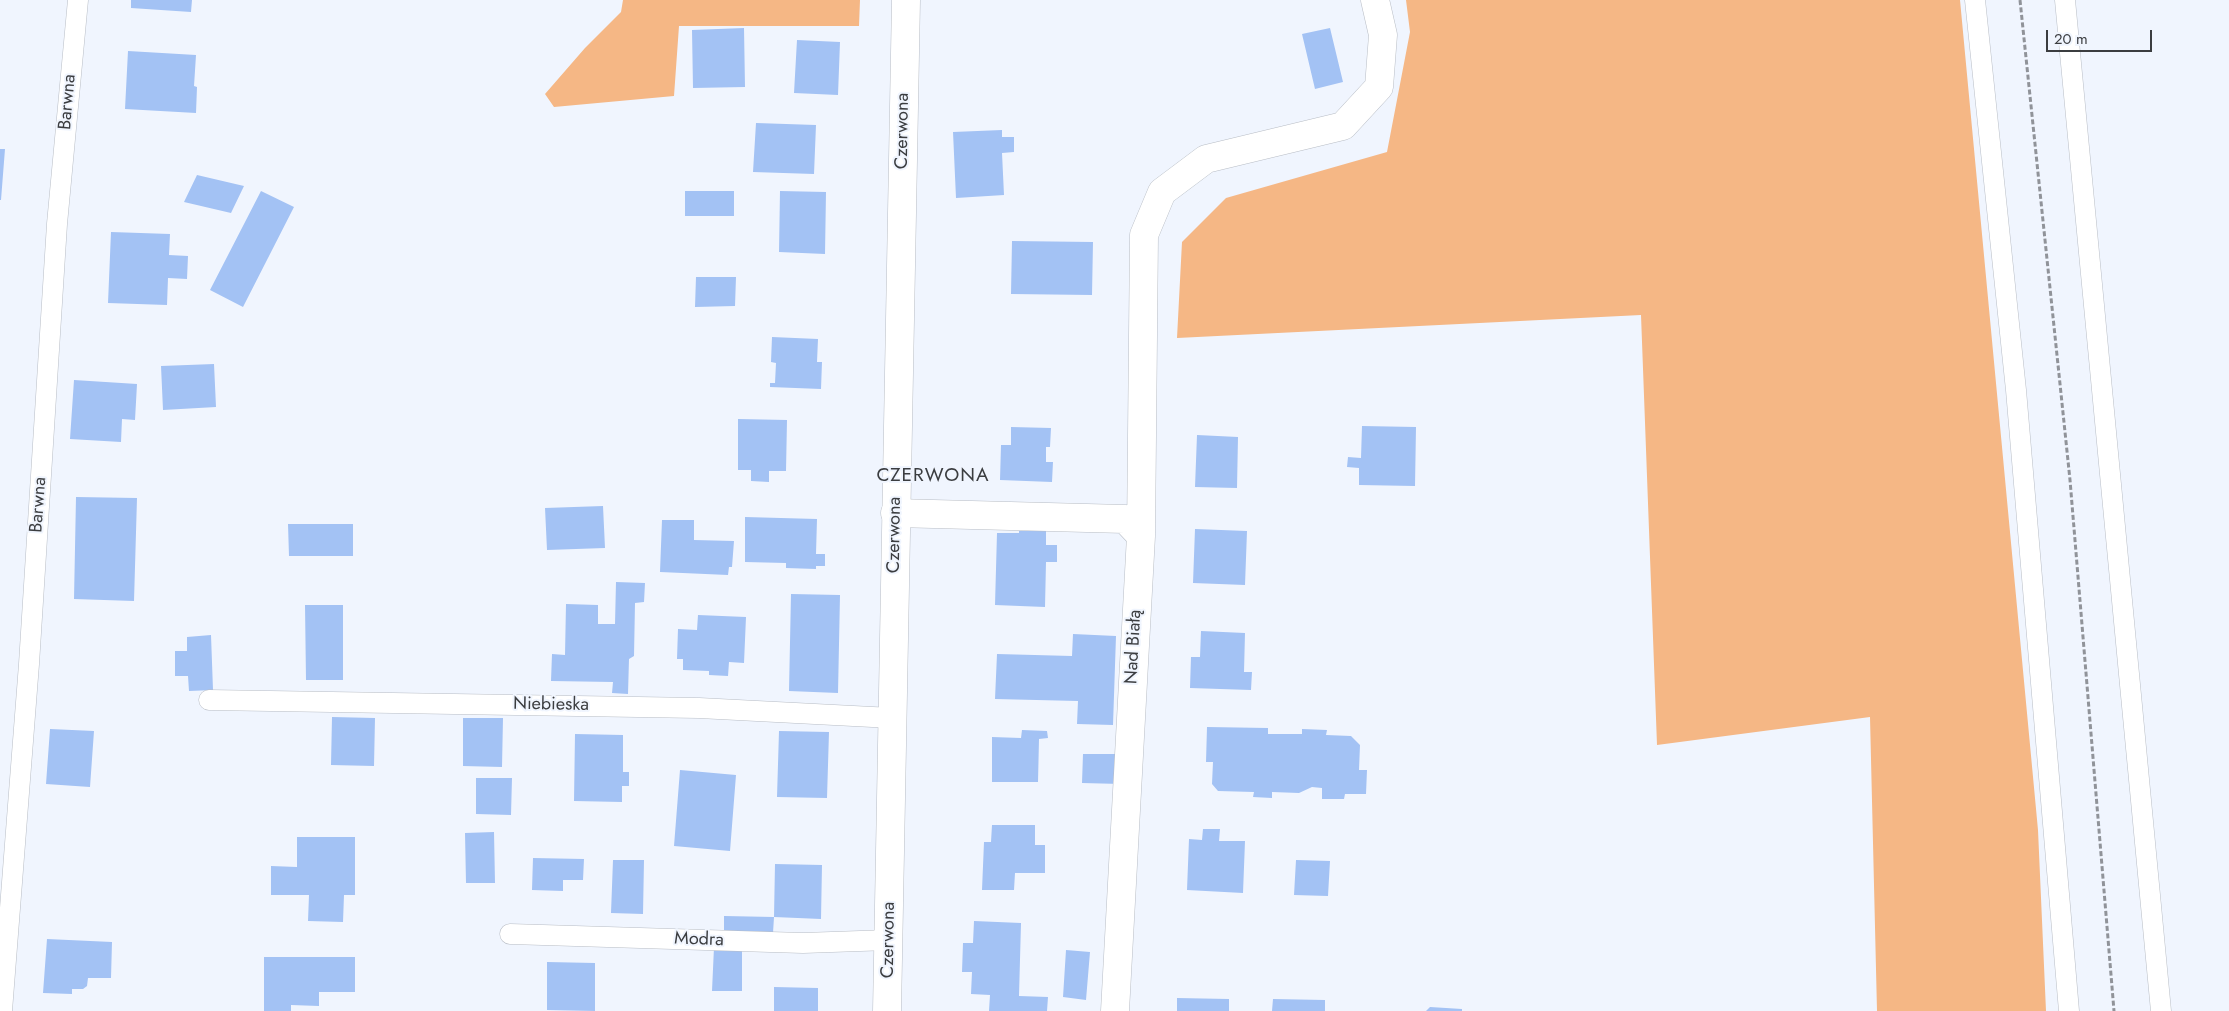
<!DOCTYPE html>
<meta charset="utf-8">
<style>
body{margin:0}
#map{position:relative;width:2229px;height:1011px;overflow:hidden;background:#f0f5fe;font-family:Jost,sans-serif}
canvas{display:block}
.scale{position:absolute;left:2046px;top:30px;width:106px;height:22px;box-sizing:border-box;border:2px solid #3b3d40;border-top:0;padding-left:6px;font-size:15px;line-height:18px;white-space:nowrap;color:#3b3d40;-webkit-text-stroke:4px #f0f5fe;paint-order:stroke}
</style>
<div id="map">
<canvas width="2229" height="1011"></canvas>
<div class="scale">20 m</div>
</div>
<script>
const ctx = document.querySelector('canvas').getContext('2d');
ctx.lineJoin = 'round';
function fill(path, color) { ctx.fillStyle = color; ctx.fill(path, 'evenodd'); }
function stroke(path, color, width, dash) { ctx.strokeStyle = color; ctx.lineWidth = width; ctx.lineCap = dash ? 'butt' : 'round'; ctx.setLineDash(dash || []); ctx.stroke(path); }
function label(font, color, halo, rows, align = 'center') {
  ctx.font = font + ' Jost,sans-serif'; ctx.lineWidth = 4; ctx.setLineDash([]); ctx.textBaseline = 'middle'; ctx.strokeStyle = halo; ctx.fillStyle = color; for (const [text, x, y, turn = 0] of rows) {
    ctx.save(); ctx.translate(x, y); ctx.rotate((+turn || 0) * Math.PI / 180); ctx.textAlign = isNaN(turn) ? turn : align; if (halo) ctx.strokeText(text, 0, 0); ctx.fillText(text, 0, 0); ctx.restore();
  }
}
fill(new Path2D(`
 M623,0H860L859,26H679L674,96L554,107L545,94L585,48L621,12Z
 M1406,0H1960L2038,830L2046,1011H1877L1870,717L1657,745L1641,315L1177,338L1182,242L1226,198L1387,152L1410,32Z`), '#f5b785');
fill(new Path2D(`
 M131,0H192L191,12L131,8Z
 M744,28L745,87L693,88L692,30Z
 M1330,28L1343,82L1315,89L1302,34Z
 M797,40L840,42L838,95L794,93Z
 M128,51L196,55L194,86L197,87L196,113L125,109Z
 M756,123L816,125L814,174L753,172Z
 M1002,130V137H1014V152L1002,153L1004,195L956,198L953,132Z
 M0,149H5L1,200H0Z
 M197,175L244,186L231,213L184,202Z
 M261,191L294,207L243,307L210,290Z
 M685,191H734V216H685Z
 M780,191L826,192L825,254L779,252Z
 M111,232L170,234L169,255L188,256L187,279L168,278L167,305L108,303Z
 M1012,241L1093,242L1092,295L1011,294Z
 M696,277H736L735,306L695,307Z
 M772,337L818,339L817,362H822L821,389L770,387V383H775L776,363L771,362Z
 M214,364L216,407L163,410L161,366Z
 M74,380L137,384L135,420L122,419L121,442L70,439Z
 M738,419L787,420L786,471H769V482L751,481V470H738Z
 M1362,426L1416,427L1415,486L1359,485V468L1347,467L1348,457L1361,458Z
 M1011,427L1051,428L1050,447H1046V462H1053L1052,482L1000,480L1001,445H1011Z
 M1197,435L1238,437L1237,488L1195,487Z
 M76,497L137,498L134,601L74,599Z
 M603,506L605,548L547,550L545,508Z
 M745,517L817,519L816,554H825V566H816V569L786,568V563L745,562Z
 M662,520H694V540L734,541L732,567H729L728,575L660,572Z
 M288,524H353V556H289Z
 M1195,529L1247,531L1245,585L1193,583Z
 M1019,531H1046V545H1057V562H1046L1045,607L995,605L997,533H1019Z
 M616,582L645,583L644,602L635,603L634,656L629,659L628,694L612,693L613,682L551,681L552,654L565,655L566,604L598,605V624H615Z
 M791,594L840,595L838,693L789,691Z
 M305,605H343V680H306Z
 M698,615L746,617L744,663L729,662L728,676L709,675V671L683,670V659H677L678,629L697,630Z
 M1201,631L1245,633L1244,672H1252L1251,690L1190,688L1191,657H1200Z
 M1073,634L1116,636L1113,725L1077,724L1078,701L995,699L997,654L1072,656Z
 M211,635L213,690L189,691L188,676H175V651H187V637Z
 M332,717L375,718L374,766L331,765Z
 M463,718H503L502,767L463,766Z
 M1207,727L1268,728V734H1302V729L1327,730L1326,735L1351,736L1360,745L1359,770H1367L1366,794H1345L1344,799H1322V788L1312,787L1299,793L1272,792V798L1253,797L1254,792L1218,791L1212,784L1213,762H1206Z
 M50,729L94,731L90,787L46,784Z
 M1022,730L1047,731L1048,738L1039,739L1038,782H992V737L1021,738Z
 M779,731L829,732L827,798L777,797Z
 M575,734L623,735V772H629V786H622V802L574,801Z
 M1083,754H1121V784L1082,783Z
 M680,770L736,775L730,851L674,846Z
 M476,778H512L511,815L476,814Z
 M992,825H1035V845H1045V873H1015L1014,890H982L984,842H991Z
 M1203,829H1220L1219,841H1245L1243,893L1187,890L1189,839L1202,840Z
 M494,832L495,883H466L465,833Z
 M297,837H355V895H344L343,922L308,921L309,895H271V866L297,867Z
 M533,858L584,859L583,880H563V891L532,890Z
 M613,860H644L643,914L611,913Z
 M1296,860L1330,861L1328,896L1294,895Z
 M775,864L822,865L821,919L774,917L773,933L724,931V916L774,917Z
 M974,921L1021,923L1019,996L1048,997L1047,1011H989L990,995L971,994L972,972H962L963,943H973Z
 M47,939L112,942L111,978H88L87,986L83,989H72V994L43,993Z
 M714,947L742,948V991H712Z
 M1066,950L1090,952L1086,1000L1063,997Z
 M264,957H355V992H319V1006L291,1005V1011H264Z
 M547,962L595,963V1011L547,1010Z
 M774,987L818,988V1011H774Z
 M1177,998L1229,999V1011H1177Z
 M1273,999L1325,1000V1011H1272Z
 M1430,1007L1462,1009V1011H1426Z`), '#a3c2f4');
const service = new Path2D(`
 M1975,0L2016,390L2069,1011
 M2065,0L2161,1011
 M209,700L699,708L892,718
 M510,934L803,943L889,940
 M2,1011L29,664L57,224L78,0`);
const minor = new Path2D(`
 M895,513L1125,519L1141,536L1115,1011
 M1141,536L1144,235L1162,192L1206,159L1343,126L1379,87L1383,35L1375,0`);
const secondary = new Path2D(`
 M887,1011L906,0`);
stroke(service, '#b8bdc5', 21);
stroke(minor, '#b8bdc5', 29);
stroke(secondary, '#b8bdc5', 29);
stroke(new Path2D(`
 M2020,0L2070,480L2114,1011`), '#909399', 3, [5, 2.5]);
stroke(service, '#fff', 20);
stroke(minor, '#fff', 28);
stroke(secondary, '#fff', 28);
label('18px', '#3b3d40', '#f0f5fe', [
 ["Barwna",68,102,-85],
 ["Czerwona",903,131,-89],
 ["Barwna",39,505,-86],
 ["Czerwona",895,535,-89],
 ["Nad Białą",1134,647,-87],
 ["Niebieska",551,705,1],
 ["Modra",699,940,2],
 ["Czerwona",889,940,-89]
]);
ctx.letterSpacing = '1px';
label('19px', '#3b3d40', '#f0f5fe', [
 ["CZERWONA",933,476]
]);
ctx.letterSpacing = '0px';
</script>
